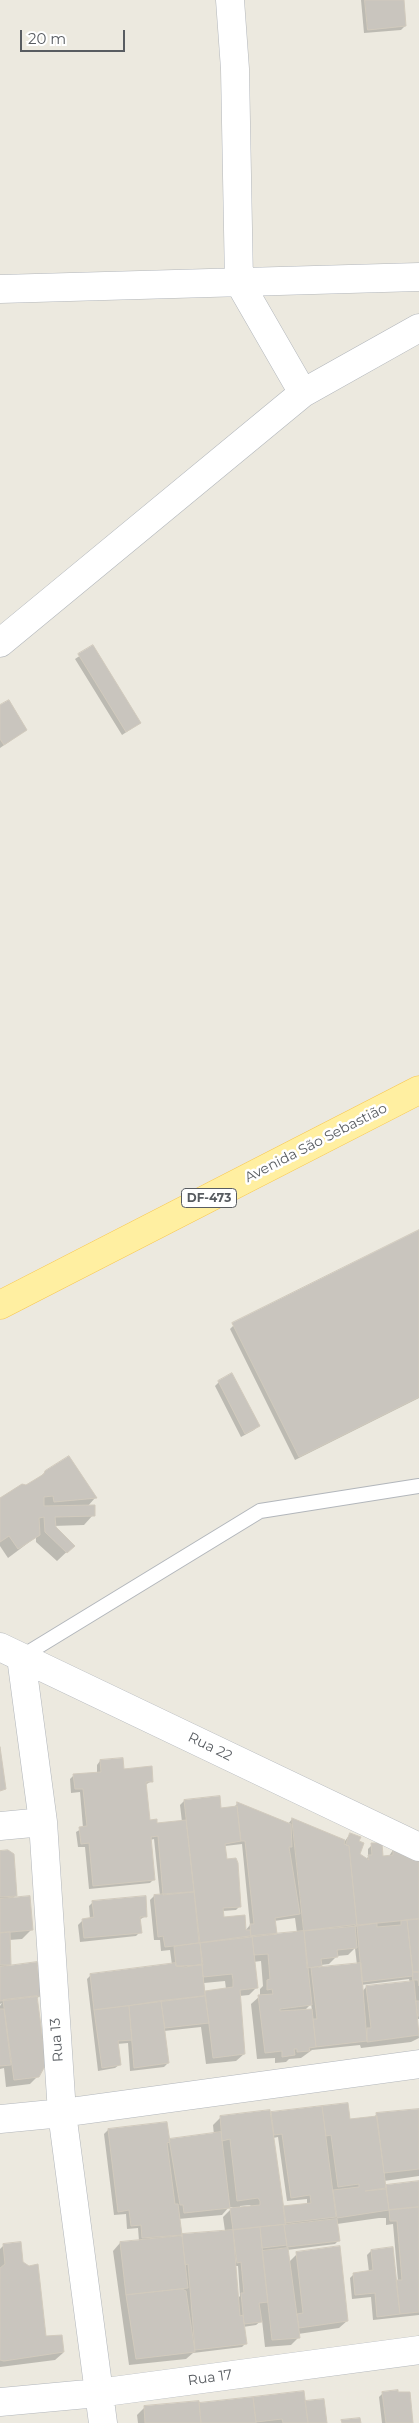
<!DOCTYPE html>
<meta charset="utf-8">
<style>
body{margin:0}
#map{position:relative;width:419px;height:2423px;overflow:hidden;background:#ece9df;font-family:Montserrat,sans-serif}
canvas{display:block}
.scale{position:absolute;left:20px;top:30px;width:105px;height:22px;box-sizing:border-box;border:2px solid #585c61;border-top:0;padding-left:6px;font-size:15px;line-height:18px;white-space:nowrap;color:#585c61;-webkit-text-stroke:4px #fff;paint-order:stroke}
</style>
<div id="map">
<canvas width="419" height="2423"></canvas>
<div class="scale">20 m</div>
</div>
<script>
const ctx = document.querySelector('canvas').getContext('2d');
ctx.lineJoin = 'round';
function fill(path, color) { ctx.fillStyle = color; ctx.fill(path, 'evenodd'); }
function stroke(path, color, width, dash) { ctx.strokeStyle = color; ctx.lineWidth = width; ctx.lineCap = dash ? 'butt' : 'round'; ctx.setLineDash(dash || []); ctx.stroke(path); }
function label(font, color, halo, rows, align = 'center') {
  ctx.font = font + ' Montserrat,sans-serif'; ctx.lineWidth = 5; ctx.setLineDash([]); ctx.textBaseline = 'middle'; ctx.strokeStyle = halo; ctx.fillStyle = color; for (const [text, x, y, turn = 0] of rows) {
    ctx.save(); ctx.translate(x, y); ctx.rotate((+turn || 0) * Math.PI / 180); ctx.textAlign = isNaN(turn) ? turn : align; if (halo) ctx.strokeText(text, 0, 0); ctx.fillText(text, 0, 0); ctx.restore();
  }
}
fill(new Path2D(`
 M361,0H402L405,26L401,30L364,33Z
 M93,647L140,723L122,735L75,659Z
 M0,707L26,730L0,748Z
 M419,1232V1398L295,1460L230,1329L234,1325Z
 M219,1382L258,1426L254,1430L241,1437L215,1386Z
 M45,1472L95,1498L87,1507L93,1515L84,1525L53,1526L73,1546L57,1561L36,1542V1537L8,1558L0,1546V1500L38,1479Z
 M100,1761L152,1781L145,1785L148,1822L156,1825L182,1822L180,1805L184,1801L220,1809L233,1808L237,1804L288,1824L292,1819L345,1841L350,1834L358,1842V1855L366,1859L368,1857V1849L372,1845L382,1857L389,1856L393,1850L419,1862V2019H417L419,2038L411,2042L361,2048L360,2045L312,2050L301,2058L289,2059L286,2062L275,2063V2058L257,2059L251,2004L260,1996V1989L263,1986L261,1961L253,1962L256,1988L249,1995L239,1996L244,2054L236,2061L206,2064L201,2027L164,2031L168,2063L164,2067L130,2071L128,2043L117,2044L119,2065L115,2068L98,2071L87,1979L91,1975L172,1965L170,1950L161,1951L160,1940H154L150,1900L154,1896H160L154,1839L150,1840L154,1879L150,1883L89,1889L85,1847H78L76,1832L83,1828L80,1792L71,1793L70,1779L74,1775L97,1773V1765ZM242,1844L250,1925L245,1931L223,1918V1911L236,1910L240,1906L226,1860L225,1846ZM295,1918L297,1933L274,1936V1921ZM355,1948L357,1965L318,1968L321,1965L329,1964L337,1956L348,1955ZM409,1979L410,1983L366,1987L362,1992L361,1985ZM225,1981L226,1989L205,1992L204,1983ZM311,2004L312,2010H305Z
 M0,1852L16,1895L12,1899L32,1929L22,1939L9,1940V1964L7,1967L40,1996L36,1999L38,2076L30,2084L6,2087L4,2068L0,2069V2006L2,2003L0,2004Z
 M93,1902L146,1916L139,1920L140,1932L136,1936L80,1942L78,1925L82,1921L90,1919L89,1906Z
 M347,2104L349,2120L373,2118L377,2114L419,2110V2176L384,2181V2188L419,2182V2315L373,2320L371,2297L352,2299L350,2278L354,2274L369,2272L367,2255L371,2251L395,2282L398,2281L393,2224L386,2225V2218H379L337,2224L339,2240L335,2244L287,2250L289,2262L297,2254L347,2321L339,2328L298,2334L299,2337L291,2345L265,2347L262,2320L256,2325L243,2327L246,2343L242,2347L193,2353L186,2359L129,2365L113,2251L120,2243L139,2241L138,2228L127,2229L126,2214L114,2215L104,2134L108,2130L169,2140L214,2135L213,2125L220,2118L270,2115ZM278,2137L287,2201L307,2199V2204L282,2208L273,2138ZM250,2205L252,2207L240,2208V2206ZM229,2207H233L223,2217L225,2231L181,2237L178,2219L222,2215ZM235,2266H238L240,2296L237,2299Z
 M4,2245L22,2263L44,2338L61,2336L63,2353L55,2360L0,2367V2249Z
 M303,2392L304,2402L326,2423H138L137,2415L145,2407L198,2404Z
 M383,2393L412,2423H382L379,2397Z`), '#0003');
const building = new Path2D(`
 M365,0H404L406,26L368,30Z
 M93,645L141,723L126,732L78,654Z
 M9,700L27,730L4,745L0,739V705Z
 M419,1230V1397L299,1457L232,1323Z
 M232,1373L260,1426L245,1434L218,1381Z
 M69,1456L97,1498L54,1502L53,1496L44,1497V1506L95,1505V1516L55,1517L56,1527L75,1546L67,1553L45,1532L44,1517L39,1518L40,1535L18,1549L9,1536L0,1542V1498L22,1484L26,1485L44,1474L45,1471Z
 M0,1747L6,1789L0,1791Z
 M123,1758L124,1769L152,1766L153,1782H146L150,1820L157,1819V1823L186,1820L194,1892L163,1895L158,1836L151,1837L155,1880L93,1886L89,1843L81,1844L79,1827L87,1826L83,1789H75L73,1774L101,1772L100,1760Z
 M220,1796L221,1808L237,1806L241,1841L225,1844L227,1859L236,1858L238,1863L241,1907L223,1908L224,1917L245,1915L246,1930H250L251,1937L200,1943L184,1800Z
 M237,1802L291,1824L292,1847H289L300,1914L275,1918L277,1934L251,1937L250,1924H254L245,1841H241Z
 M292,1818L345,1840L344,1844L349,1846L357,1926L304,1931Z
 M350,1833L361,1837L359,1841L364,1843L360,1854L369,1860L368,1855H372L371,1843H382L383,1856L393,1855V1849L419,1861V1919L357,1925L349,1846L346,1845Z
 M8,1850L14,1854L17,1896L0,1897V1851Z
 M194,1892L199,1943L165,1947L163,1936L158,1937L154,1895Z
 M30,1896L33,1930L0,1933V1899Z
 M146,1896L147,1917H140L142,1933L84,1938L82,1919L94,1917L92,1901Z
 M419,1919V1972H413L407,1920Z
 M407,1920L413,1976L362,1982L357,1926L377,1923V1927L401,1925V1921Z
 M355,1925L357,1948L337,1950L338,1957L321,1959L322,1966L307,1968L304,1931Z
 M304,1931L312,2005L280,2009V2011L312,2009L316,2047L309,2048L310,2051L297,2052V2049H294L295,2055L282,2057V2051L265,2053L258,1995L273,1994L272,1989L267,1990V1980L270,1979L268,1954L254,1955L252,1936Z
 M10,1932L11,1965H0V1933Z
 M252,1936L258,1988L240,1990L245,2054L213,2058L205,1991L233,1987V1980L232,1974L203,1977L200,1943Z
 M200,1943L203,1965L176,1966L174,1947Z
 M37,1962L41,1996L0,2001V1967Z
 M176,1963V1966L186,1967L202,1964L205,1996L94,2010L90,1974Z
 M361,1963L367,2041L316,2047L313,2019H317L311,1968Z
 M413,1972H419V1986L418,1980H413Z
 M414,1981L419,2035L367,2042V2028H371L366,1986Z
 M37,1996L46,2064L39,2077L14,2080L3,2000Z
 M205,1996L209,2023L165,2028L161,2001Z
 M161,2001L169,2063L134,2068L129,2006Z
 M416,2001H419V2016H418Z
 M129,2006L132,2040L118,2041L121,2065L102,2068L94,2010Z
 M0,2009H4L11,2065L0,2066Z
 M348,2103L350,2119L377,2116L386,2188L365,2191L386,2189L389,2210L337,2218L333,2190L359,2187V2184L338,2187L331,2135L326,2136L322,2106Z
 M322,2106L336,2217L285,2223L283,2206L311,2203L310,2195L291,2198L282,2134L274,2135L271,2112Z
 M419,2109V2169L384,2173L376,2113Z
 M270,2110L286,2224L233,2230L230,2208L260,2205V2201L258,2198L237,2201L230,2139L222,2141L220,2116Z
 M167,2122L170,2142L167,2143L175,2204H178L182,2235L142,2238L141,2225L131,2226L129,2210L118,2212L108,2129Z
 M221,2132L230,2208L184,2213L183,2205H180L169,2139Z
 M419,2181V2207L389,2210L386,2185Z
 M419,2207V2312L400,2314L396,2280H402L397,2221H390L389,2210Z
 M337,2219L340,2241L287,2247L284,2225Z
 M284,2225L287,2245L262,2248L260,2227Z
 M260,2227L268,2302L259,2303L262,2322L244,2324L241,2293H244L241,2262L237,2263L233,2230Z
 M233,2230L240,2316L243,2315L247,2344L195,2350L188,2264L185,2265L182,2234Z
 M182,2236L188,2288L126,2295L120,2242Z
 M21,2242L23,2262L29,2266L38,2264L46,2336L62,2335L64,2352L4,2361L0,2360V2268L5,2264L3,2244Z
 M340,2246L348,2321L299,2328L297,2314L303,2313L296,2252Z
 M393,2247L400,2314L377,2317L375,2293L355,2295L353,2273L373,2270L371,2250Z
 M288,2248L300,2338L272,2340L262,2251Z
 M182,2289L186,2291L195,2352L136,2359L126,2295Z
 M398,2390V2392H410L413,2423H386L382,2392Z
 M304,2391L308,2423H283L282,2419L256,2422L253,2397Z
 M253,2397L256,2423H201L199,2403Z
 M324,2399L327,2423H308L305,2401Z
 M199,2401L201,2423H145L144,2406Z
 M360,2418L361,2423H342L341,2420Z`);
fill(building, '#c9c5be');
stroke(building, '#d1cabd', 1);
const service = new Path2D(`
 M21,1657L260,1511L419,1486`);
const minor = new Path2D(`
 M230,0L235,69L239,282L303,393
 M0,289L419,277
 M0,643L303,393L419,328
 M0,1647L419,1847
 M21,1657L43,1822L62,2113L103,2423
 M0,1826L43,1822
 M0,2119L62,2113L419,2064
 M0,2402L98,2393L419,2350`);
const primary = new Path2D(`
 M0,1305L419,1090`);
stroke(service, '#b2b6bb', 16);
stroke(minor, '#b2b6bb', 29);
stroke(primary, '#f8c64b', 29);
stroke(service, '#fff', 14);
stroke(minor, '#fff', 28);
stroke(primary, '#ffefa1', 28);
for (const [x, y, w] of [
 [209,1198,55]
]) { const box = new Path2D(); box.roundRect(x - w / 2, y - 9.5, w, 19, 4); ctx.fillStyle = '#fff'; ctx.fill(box); stroke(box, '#585c61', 1); }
label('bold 12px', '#585c61', null, [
 ["DF-473",209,1198]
]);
label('14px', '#585c61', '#fff', [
 ["Avenida São Sebastião",316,1143,-27],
 ["Rua 22",210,1747,26],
 ["Rua 13",57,2040,-94],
 ["Rua 17",210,2378,-8]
]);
</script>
